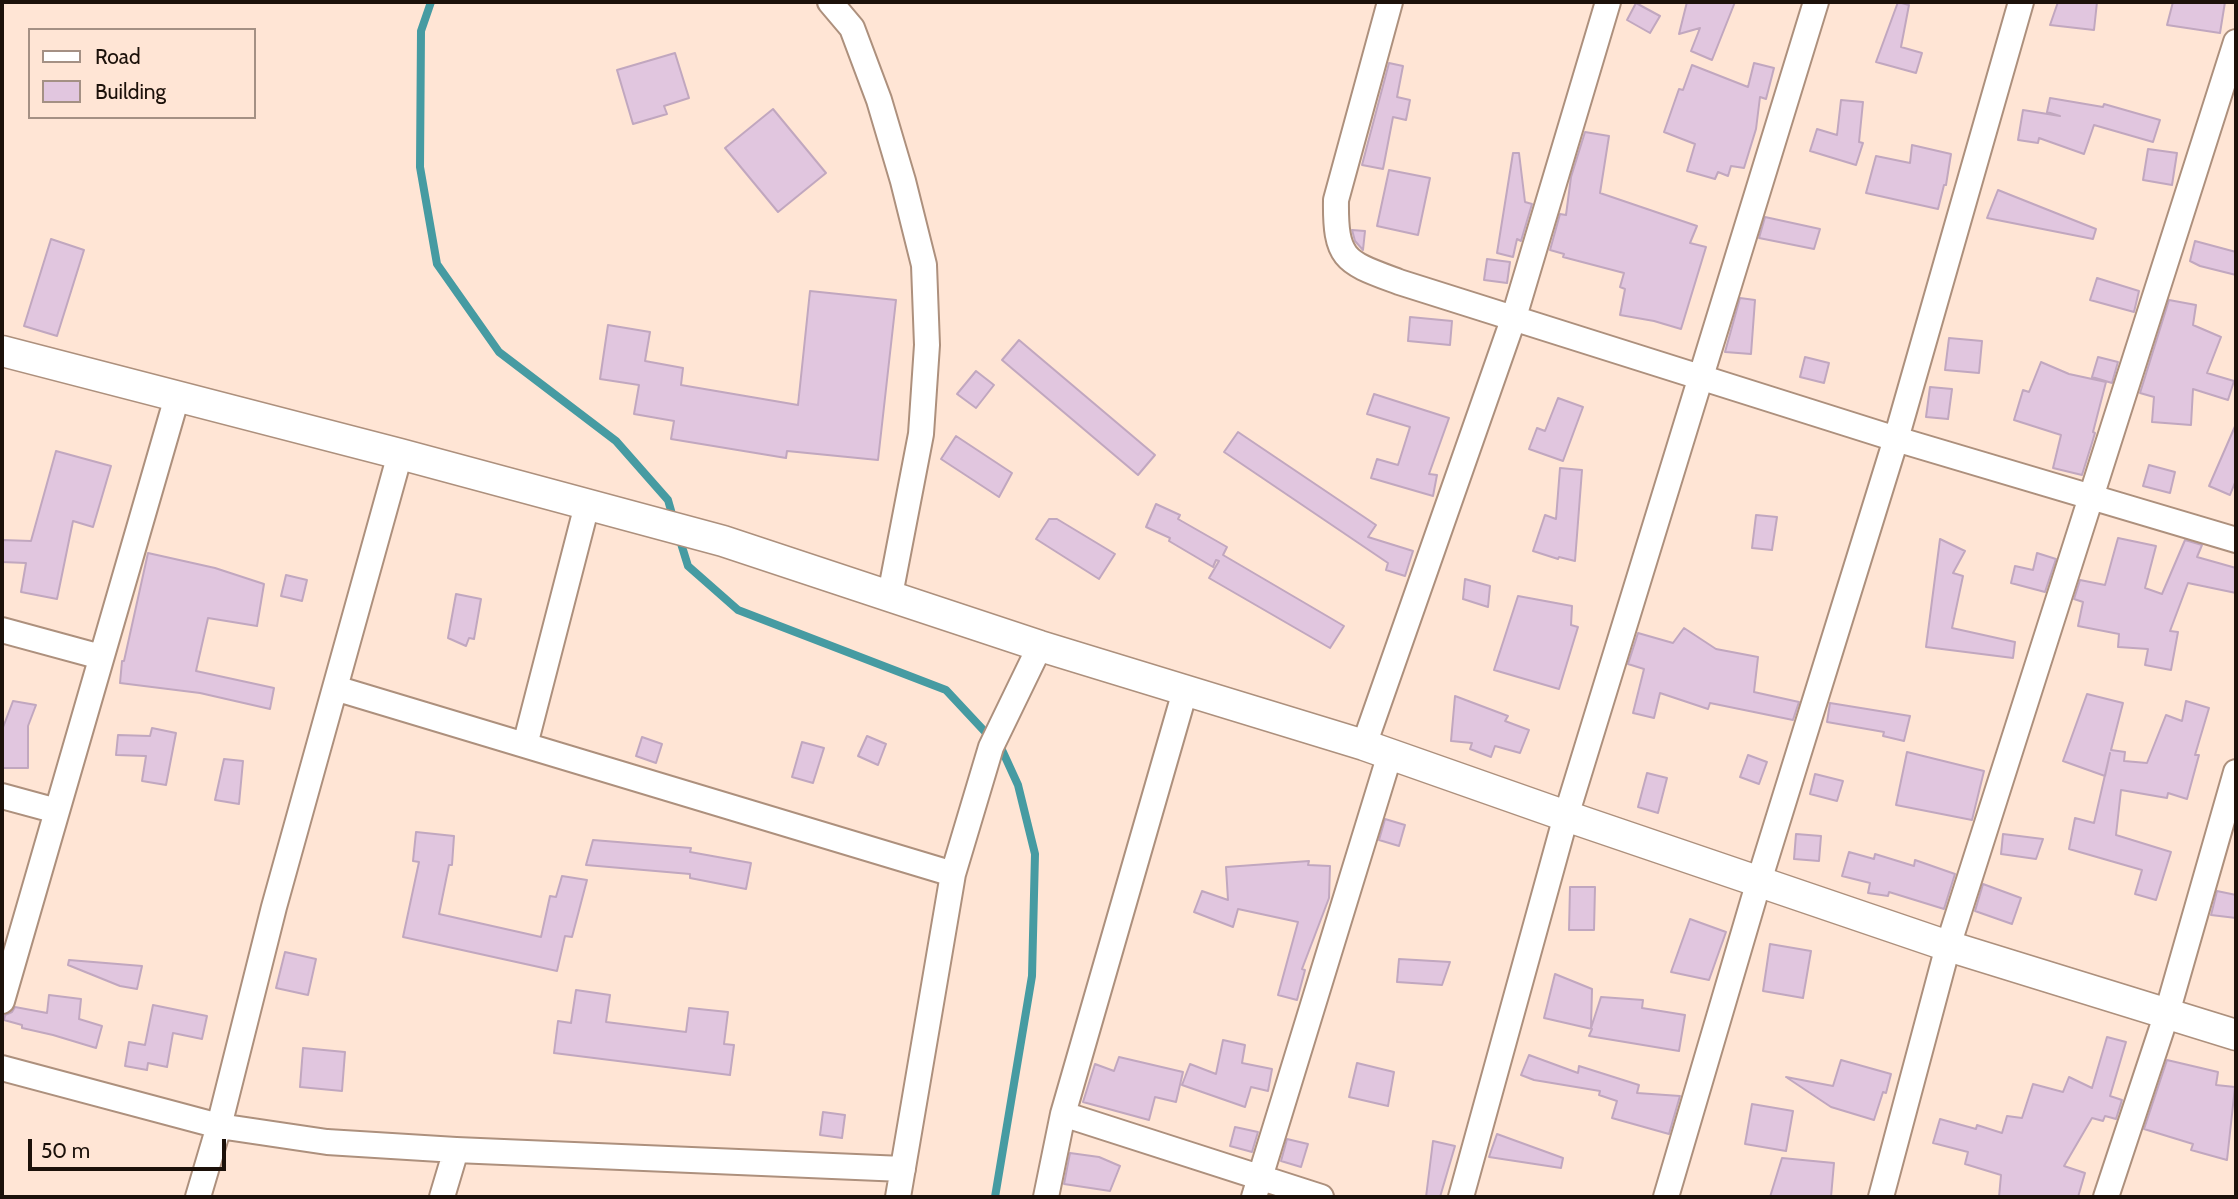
<!DOCTYPE html>
<style>
body{margin:0}
#map{position:relative;width:2238px;height:1199px;overflow:hidden;background:#ffe5d5;font-family:Cabin,sans-serif}
canvas{display:block}
.frame{position:absolute;inset:0;border:4px solid #1c110a;pointer-events:none}
.legend{position:absolute;left:28px;top:28px;width:228px;height:91px;box-sizing:border-box;background:#ffe5d5;border:2px solid #a49084;margin:0;padding:9px 12px;list-style:none;font-size:21px;color:#1c110a}
.legend li{display:flex;align-items:center;gap:14px;height:35px}
.legend b{width:35px;border:2px solid #a49084}
.scale{position:absolute;left:28px;top:1139px;width:198px;height:32px;box-sizing:border-box;border:4px solid #1c110a;border-top:0;padding-left:9px;font-size:21px;line-height:24px;white-space:nowrap;color:#1c110a;-webkit-text-stroke:5px #ffe5d5;paint-order:stroke}
</style>
<div id="map">
<canvas width="2238" height="1199"></canvas>
<div class="frame"></div>
<ul class="legend">
<li><b style="height:9px;background:#fff"></b>Road</li>
<li><b style="height:19px;background:#e1c6df"></b>Building</li>
</ul>
<div class="scale">50 m</div>
</div>
<script>
const ctx = document.querySelector('canvas').getContext('2d');
ctx.lineJoin = 'round';
function stroke(path, color, width, dash) { ctx.strokeStyle = color; ctx.lineWidth = width; ctx.lineCap = dash ? 'butt' : 'round'; ctx.setLineDash(dash || []); ctx.stroke(path); }
function fill(path, color) { ctx.fillStyle = color; ctx.fill(path, 'evenodd'); }
stroke(new Path2D(`
 M431,2L421,31L420,167L437,264L499,352L616,441L668,500L674,521
 M679,537L688,566L738,610L946,690L1002,750L1018,785L1035,854L1032,976L995,1197`), '#469ba2', 8);
const building = new Path2D(`
 M1687,2H1735L1712,60L1691,51L1700,28L1679,34Z
 M1898,2L1909,5L1901,47L1922,53L1916,73L1876,62Z
 M2058,2H2097L2094,30L2050,25Z
 M2173,2H2225L2220,33L2167,25Z
 M1636,3L1660,16L1650,33L1627,20Z
 M675,53L689,98L664,106L667,114L633,124L617,70Z
 M1389,63L1403,66L1397,97L1410,100L1406,120L1393,117L1383,169L1362,165Z
 M1754,63L1774,68L1766,99L1760,97L1756,129L1744,168L1731,166L1728,176L1718,172L1715,179L1687,171L1695,144L1664,132L1679,89L1683,90L1692,65L1748,87Z
 M2050,98L2103,107L2104,104L2160,120L2153,142L2094,125L2084,154L2039,138L2038,143L2018,140L2023,110L2060,116L2047,112Z
 M1841,100L1863,102L1859,142L1863,143L1856,165L1810,151L1817,129L1837,135Z
 M773,109L826,173L778,212L725,148Z
 M1585,132L1609,136L1600,193L1697,226L1690,243L1706,247L1681,329L1654,321L1620,315L1625,289L1620,287L1624,273L1563,257L1564,254L1550,250L1560,214L1566,215L1571,177Z
 M1912,145L1951,154L1946,185H1944L1938,209L1866,193L1876,156L1910,163Z
 M2148,149L2177,153L2172,185L2143,180Z
 M1513,153H1519L1525,202L1532,204L1521,241L1517,239L1513,257L1497,253Z
 M1389,170L1430,178L1418,235L1377,226Z
 M1998,190L2096,229L2093,239L1987,218Z
 M1765,217L1820,229L1814,249L1759,238Z
 M1352,230L1365,231L1363,250L1355,241Z
 M51,239L84,250L57,336L24,326Z
 M2195,241L2236,252V275L2200,266L2190,261Z
 M1487,259L1510,262L1507,283L1484,280Z
 M2097,278L2139,291L2134,312L2090,300Z
 M810,291L896,300L878,460L787,451L786,458L671,439L674,421L634,414L639,385L600,379L608,325L650,332L645,361L683,368L681,385L798,405Z
 M1740,298L1755,300L1751,354L1725,352Z
 M2169,300L2196,305L2193,325L2221,337L2207,373L2234,381L2228,400L2193,389L2191,425L2152,422L2154,397L2140,393Z
 M1410,317L1452,321L1450,345L1408,341Z
 M1949,338L1982,341L1979,373L1945,370Z
 M1019,340L1155,455L1138,475L1002,360Z
 M1805,357L1829,363L1824,383L1800,377Z
 M2098,357L2118,362L2112,383L2092,377Z
 M2041,362L2069,374L2106,382L2093,432L2095,433L2092,443L2082,475L2053,468L2061,435L2014,420L2023,390L2029,392Z
 M976,371L994,385L976,408L957,394Z
 M1930,387L1952,389L1948,419L1926,417Z
 M1374,394L1449,418L1429,474L1437,475L1433,496L1371,478L1377,459L1398,465L1410,427L1367,414Z
 M1558,398L1583,407L1563,461L1529,449L1537,428L1545,431Z
 M2236,424V480L2230,495L2209,486Z
 M1238,432L1376,525L1368,537L1413,551L1405,576L1386,570L1388,563L1224,452Z
 M956,436L1012,473L999,497L941,459Z
 M56,451L111,466L93,527L73,521L57,599L21,592L26,563L2,562V540L31,541Z
 M2149,465L2175,472L2170,493L2143,486Z
 M1560,468L1582,470L1575,561L1559,557L1558,559L1533,551L1545,515L1556,519Z
 M1156,504L1180,515L1178,519L1227,547L1223,555L1344,626L1330,648L1209,578L1219,561L1216,560L1213,567L1169,541L1170,538L1146,527Z
 M1756,515L1777,517L1772,550L1752,548Z
 M1049,519H1057L1115,554L1099,579L1036,539Z
 M2118,538L2156,546L2145,588L2162,594L2185,540L2202,545L2197,557L2236,568V593L2188,583L2170,631L2178,632L2171,670L2145,665L2148,649L2118,647L2119,634L2078,626L2083,602L2074,599L2080,580L2105,585Z
 M1940,539L1965,551L1953,573L1963,576L1952,628L2015,642L2013,658L1926,647Z
 M148,553L215,568L264,584L257,626L208,618L196,671L274,688L270,709L200,693L120,683L122,661H124Z
 M2037,553L2056,559L2045,592L2011,583L2015,566L2033,570Z
 M286,575L307,580L302,601L281,596Z
 M1465,579L1490,586L1488,607L1463,599Z
 M456,594L481,599L474,639L469,638L466,646L448,638Z
 M1518,596L1572,606L1571,625L1578,627L1559,689L1494,670Z
 M1684,628L1716,649L1758,657L1754,692L1799,702L1793,720L1710,703L1708,709L1660,693L1654,718L1633,713L1644,669L1628,664L1638,633L1673,643Z
 M2087,694L2123,703L2111,750L2125,752L2124,761L2147,763L2166,715L2182,721L2186,701L2209,708L2195,755H2199L2187,799L2168,793L2167,798L2121,790L2116,835L2171,852L2156,900L2135,894L2142,870L2069,849L2075,818L2094,823L2110,753L2105,776L2063,761Z
 M1455,696L1508,716L1505,721L1529,730L1520,753L1495,746L1491,757L1470,749L1472,743L1451,741Z
 M13,701L36,705L28,726V768H2V730Z
 M1830,703L1910,716L1904,741L1883,736L1884,732L1827,722Z
 M152,728L176,733L166,785L142,781L146,756L116,755L118,735L150,736Z
 M867,736L886,744L878,765L858,756Z
 M642,737L662,744L656,763L636,756Z
 M802,742L824,748L813,783L792,777Z
 M1907,752L1984,771L1972,820L1896,805Z
 M1748,755L1767,762L1759,784L1740,777Z
 M224,759L243,761L239,804L215,800Z
 M1647,773L1667,778L1658,813L1638,807Z
 M1815,774L1843,781L1837,801L1810,794Z
 M1385,819L1405,825L1399,846L1379,840Z
 M416,832L454,836L452,865H449L439,914L541,937L550,896L556,897L562,876L587,880L572,937L565,936L557,971L403,937L419,862L413,861Z
 M1796,834L1821,836L1819,861L1794,859Z
 M2003,834L2043,839L2036,859L2001,854Z
 M593,840L691,848L690,852L751,863L746,889L690,878V874L586,865Z
 M1849,852L1874,859L1875,854L1914,866L1915,860L1955,874L1944,909L1889,892L1888,896L1868,893L1870,883L1842,876Z
 M1309,861L1308,865L1330,866L1329,898L1302,969L1305,970L1297,1000L1278,995L1298,922L1238,909L1233,927L1194,912L1202,891L1228,900L1226,867Z
 M1983,884L2021,898L2012,924L1975,911Z
 M1570,887H1595L1594,930H1569Z
 M2217,891L2236,895V918L2211,915Z
 M1690,919L1726,932L1709,980L1671,972Z
 M1770,944L1811,951L1803,998L1763,991Z
 M285,952L316,959L308,995L276,988Z
 M1399,959L1450,962L1442,985L1397,982Z
 M69,960L142,966L137,989L120,986L68,965Z
 M1555,974L1592,989L1591,1028L1601,997L1643,1000L1642,1008L1685,1015L1679,1051L1589,1036L1592,1029L1544,1018Z
 M576,990L610,995L606,1022L686,1032L689,1008L728,1012L724,1044L734,1045L730,1075L554,1053L558,1021L571,1023Z
 M49,995L81,999L79,1019L102,1026L96,1048L53,1035L22,1028V1025L4,1020L5,1015L12,1012L15,1007L47,1013Z
 M153,1005L207,1016L202,1039L173,1033L167,1067L148,1063L147,1070L125,1066L129,1042L145,1045Z
 M2107,1037L2126,1042L2110,1096L2122,1100L2116,1119L2105,1116L2103,1121L2092,1118L2064,1166L2085,1173L2078,1197H1999L2001,1175L1965,1164L1968,1152L1933,1143L1940,1119L1976,1129L1977,1125L2002,1133L2007,1116L2022,1118L2033,1084L2063,1092L2069,1077L2092,1088Z
 M1223,1040L1245,1045L1242,1063L1272,1069L1268,1091L1251,1087L1245,1107L1182,1085L1190,1064L1216,1074Z
 M303,1048L345,1052L342,1091L300,1087Z
 M1529,1055L1578,1073L1579,1066L1639,1085L1637,1093L1680,1096L1669,1134L1612,1118L1617,1101L1599,1095L1600,1091L1534,1080L1521,1075Z
 M1119,1057L1183,1072L1176,1102L1155,1097L1149,1120L1083,1102L1095,1064L1114,1071Z
 M1841,1060L1891,1074L1886,1093L1883,1092L1874,1120L1831,1107L1786,1077L1833,1086Z
 M2167,1060L2218,1072L2216,1085L2235,1087L2227,1160L2191,1150L2193,1144L2144,1129Z
 M1357,1063L1394,1072L1388,1106L1349,1097Z
 M1752,1104L1793,1111L1786,1151L1745,1144Z
 M823,1112L845,1115L842,1138L820,1135Z
 M1235,1127L1258,1132L1252,1152L1230,1146Z
 M1497,1134L1563,1158L1561,1168L1489,1157Z
 M1287,1139L1308,1144L1301,1167L1281,1161Z
 M1433,1141L1455,1146L1440,1197H1426Z
 M1070,1153L1099,1157L1120,1166L1110,1191L1064,1184Z
 M1782,1158L1834,1163L1831,1197H1770Z`);
fill(building, '#e1c6df');
stroke(building, '#c1a7bf', 2);
const minor = new Path2D(`
 M830,2L852,28L879,100L903,181L924,265L927,345L921,434L890,595
 M1390,2L1336,200C1335,261 1346,262 1399,282L1896,439L2236,540
 M2,630L101,657
 M335,688L953,874
 M525,745L587,505
 M1364,745L1514,317L1608,2
 M2,796L57,811
 M2,1001L177,397
 M2,1068L219,1126L327,1142L456,1150L903,1169
 M1063,1114L1321,1197
 M198,1197L219,1126L274,907L400,454
 M442,1197L456,1150
 M898,1197L953,874L991,747L1040,646
 M1046,1197L1063,1114L1185,691
 M1254,1197L1390,754
 M1461,1197L1566,816L1816,2
 M1666,1197L1759,881L1896,439L2021,2
 M1881,1197L1948,946L2236,42
 M2106,1197L2167,1013L2236,772`);
const tertiary = new Path2D(`
 M2,351L400,454L723,541L1040,646L1364,745L1566,816L1948,946L2236,1035`);
stroke(minor, '#ad907d', 28);
stroke(tertiary, '#ad907d', 33);
stroke(minor, '#fff', 24);
stroke(tertiary, '#fff', 30);
</script>
